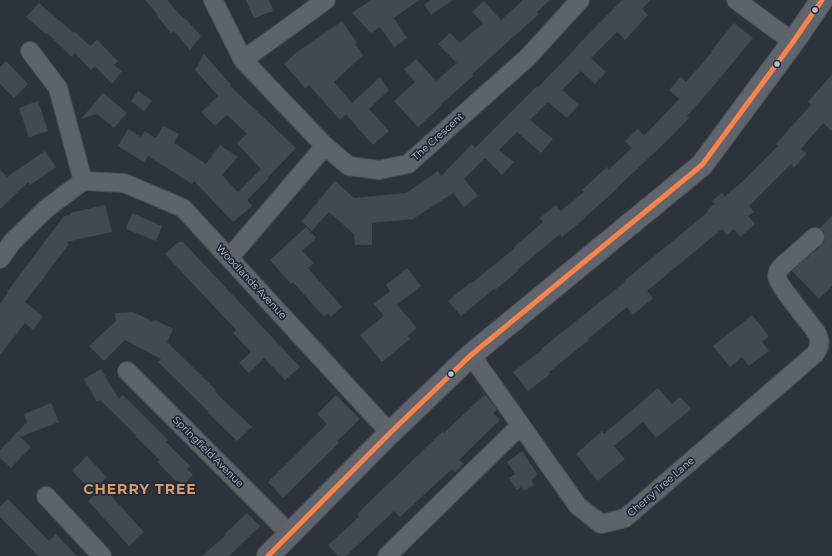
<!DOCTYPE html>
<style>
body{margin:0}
canvas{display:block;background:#2c333d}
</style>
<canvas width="832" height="556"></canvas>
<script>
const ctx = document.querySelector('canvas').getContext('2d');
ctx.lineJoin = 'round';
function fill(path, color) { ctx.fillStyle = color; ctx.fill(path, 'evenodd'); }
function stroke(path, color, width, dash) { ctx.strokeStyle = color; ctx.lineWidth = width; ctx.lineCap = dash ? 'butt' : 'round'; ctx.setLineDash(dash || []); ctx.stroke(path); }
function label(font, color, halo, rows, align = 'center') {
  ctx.font = font + ' Montserrat,sans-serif'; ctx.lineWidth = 3.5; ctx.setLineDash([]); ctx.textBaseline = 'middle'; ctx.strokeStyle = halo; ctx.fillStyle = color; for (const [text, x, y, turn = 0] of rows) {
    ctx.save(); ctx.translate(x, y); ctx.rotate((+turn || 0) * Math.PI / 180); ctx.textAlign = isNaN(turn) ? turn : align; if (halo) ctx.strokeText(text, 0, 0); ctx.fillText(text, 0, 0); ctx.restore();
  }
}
fill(new Path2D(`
 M145,0H167L184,19L185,18L201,36L190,50L174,31L171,33L157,16L158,15Z
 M246,0H269L273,11L254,18Z
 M371,0H419L394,18L407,38L395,47H394L380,27L371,33L352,13Z
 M431,0H453L431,15L424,5Z
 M523,0H550L537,12L539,14L472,74L473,76L441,104L442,105L418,127L394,101L415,82L404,69L416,59L436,81L457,63L438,44L450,33L460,43L483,23L472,12L484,1L501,20Z
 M622,0H650L642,9L648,15L625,40L617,32L591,58L606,72L595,84L581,71L562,90L579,105L567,118L548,102L530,120L553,139L541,153L517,132L499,150L514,162L502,175L485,158L464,179L478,196L464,207L453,193L413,219L372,223V245H355L354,234L329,212L312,231L301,221L318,202V201L335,181L354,198L406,193L438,171L441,176L472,144L475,148L537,86L538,87L576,48H575Z
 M39,3L74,33L75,32L90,46L97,40L118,61L114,65L122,71L112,84L95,66L91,70L75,53L72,57L47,33L46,34L26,17Z
 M342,21L357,43L355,44L363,55L334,82L352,103L380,77L389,90L369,109L389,131L373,145L346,114L340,120L309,85L305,88L284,64L297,52Z
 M734,23L753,38L717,82L687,116L689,118L670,138L618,187V188L585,217V218L562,237L560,234L517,270L518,271L495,290L494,289L461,316L448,301L471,282L472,283L515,248L514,247L543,222L540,218L556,205L561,211L584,192L582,190L607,167L609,169L632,148L625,141L638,129L644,136L679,99L669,90L681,77L686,82L712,52L711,51Z
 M204,54L231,85L230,86L296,148L268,177L237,143L247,134L227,115L215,126L201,112L218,96L195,70Z
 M6,61L28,84L14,98L0,84V67Z
 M832,74V131L823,123L801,149L807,153L794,168L791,164L749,206L754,212L748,216L755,224L740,237L734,229L727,235L722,229L647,291L653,298L633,315L627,307L588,339L589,340L549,372L550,374L528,391L513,372L542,350L541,349L625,282L624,281L708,212L707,211L715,204L712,201L722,193L725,196L743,181L778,146L776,144L811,105L808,102Z
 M138,91L152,101L144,111L131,101Z
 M103,93L127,113L114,128L97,114L81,119Z
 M38,101L48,131L29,137L19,108Z
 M163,126L179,134L174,143L206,164L220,145L238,157L222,175L238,192L261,169L269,178L247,200L252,206L233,222L194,181L192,184L148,156L144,162L118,146L128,129L141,137L145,131L156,138Z
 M45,151L56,167L30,185L28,182L0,209V170L7,177Z
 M105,205L112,232L66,242L69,244L25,302L43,316L33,330L25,323L0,355V304L8,293L7,292L64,216L70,215V213Z
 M132,213L162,226L156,241L126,229Z
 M832,216V286L819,299L792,271L822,245L825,240V235L823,230L820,228Z
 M306,227L316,238L302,251L314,263L308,268L342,307L331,317L328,313L324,317L293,282L291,284L270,260Z
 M178,242H183L300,367L285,380L264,358L249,373L239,363L251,352L233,333L236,330L165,254Z
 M407,268L421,286L397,305L417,328L407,336L410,339L382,362L360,335L384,316L374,304L390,291L386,285Z
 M133,312L154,322L155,320L173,329L167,342L216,390L215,392L252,427L237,441L208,413L209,412L158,362L161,359L125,340L104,361L89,346L116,321L115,313Z
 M752,315L769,336L762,342L769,351L749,366L742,357L730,367L713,346Z
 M101,369L119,399L123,395L168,440L166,442L190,466L187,469L193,475L183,485L177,480L176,481L157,462L160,460L135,436L136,435L100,400L97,402L84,379Z
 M658,388L672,404L680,397L691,409L656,438L643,422L614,446L625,459L598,481L576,454L602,431L604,434Z
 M485,394L497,410L493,413L500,420L459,460L464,464L455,472L452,469L400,517L394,511L346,556H338L328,545L359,517L357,514L443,431L444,433Z
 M336,395L360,419L337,441L339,443L283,498L268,482L327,424L317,414Z
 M51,403L59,422L20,437L31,447L11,468L0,458V450L27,422L24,414Z
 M522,451L538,475L531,480L534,485L524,491L521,487L517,490L509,478L515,474L507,462Z
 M87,456L107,477L92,491L72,471Z
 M103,487L144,532L129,546L88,501Z
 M8,499L49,541L56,534L77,556H38L0,517V506Z
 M247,513L260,526L229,556H202L226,535L225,534Z`), '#434951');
const minor = new Path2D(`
 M213,0L243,60L325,146L349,166L379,170L408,164L528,57L580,0
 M736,0L793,42
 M30,51L58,88L83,181
 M243,60L326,0
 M229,258L325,146
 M0,259L12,242L47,208L83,181L124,183L183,208L390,433
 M471,355L578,506L601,524L625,518L815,354C820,347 821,340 816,332C810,323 777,284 777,276C777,272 779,270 781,267L815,237
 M127,371L290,534
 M46,496L102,556
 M387,556L521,425`);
const major = new Path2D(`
 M268,556L390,433L471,355L702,165L793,42L822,0`);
stroke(minor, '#494e55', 20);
stroke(major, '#4a5059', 24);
stroke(minor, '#5e626a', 18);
stroke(major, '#60646c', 22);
stroke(new Path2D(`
 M268,556L390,433L471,355L702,165L793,42L822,0`), '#f8844c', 5);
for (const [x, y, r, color] of [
 [815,10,3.5,"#b8c0cd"],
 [777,64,3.5,"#b8c0cd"],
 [451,374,3.5,"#b8c0cd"]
]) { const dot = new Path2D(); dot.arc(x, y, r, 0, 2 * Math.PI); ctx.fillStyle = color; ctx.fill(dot); stroke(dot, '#1f2938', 1.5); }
label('10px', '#b8c0cd', '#1f2938', [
 ["The Crescent",438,137,-42],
 ["Woodlands Avenue",251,282,47],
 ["Springfield Avenue",208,452,45],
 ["Cherry Tree Lane",661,487,-41]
]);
ctx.letterSpacing = '1px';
label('bold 14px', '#d89b67', '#1f2938', [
 ["CHERRY TREE",140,490]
]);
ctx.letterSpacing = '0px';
</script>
